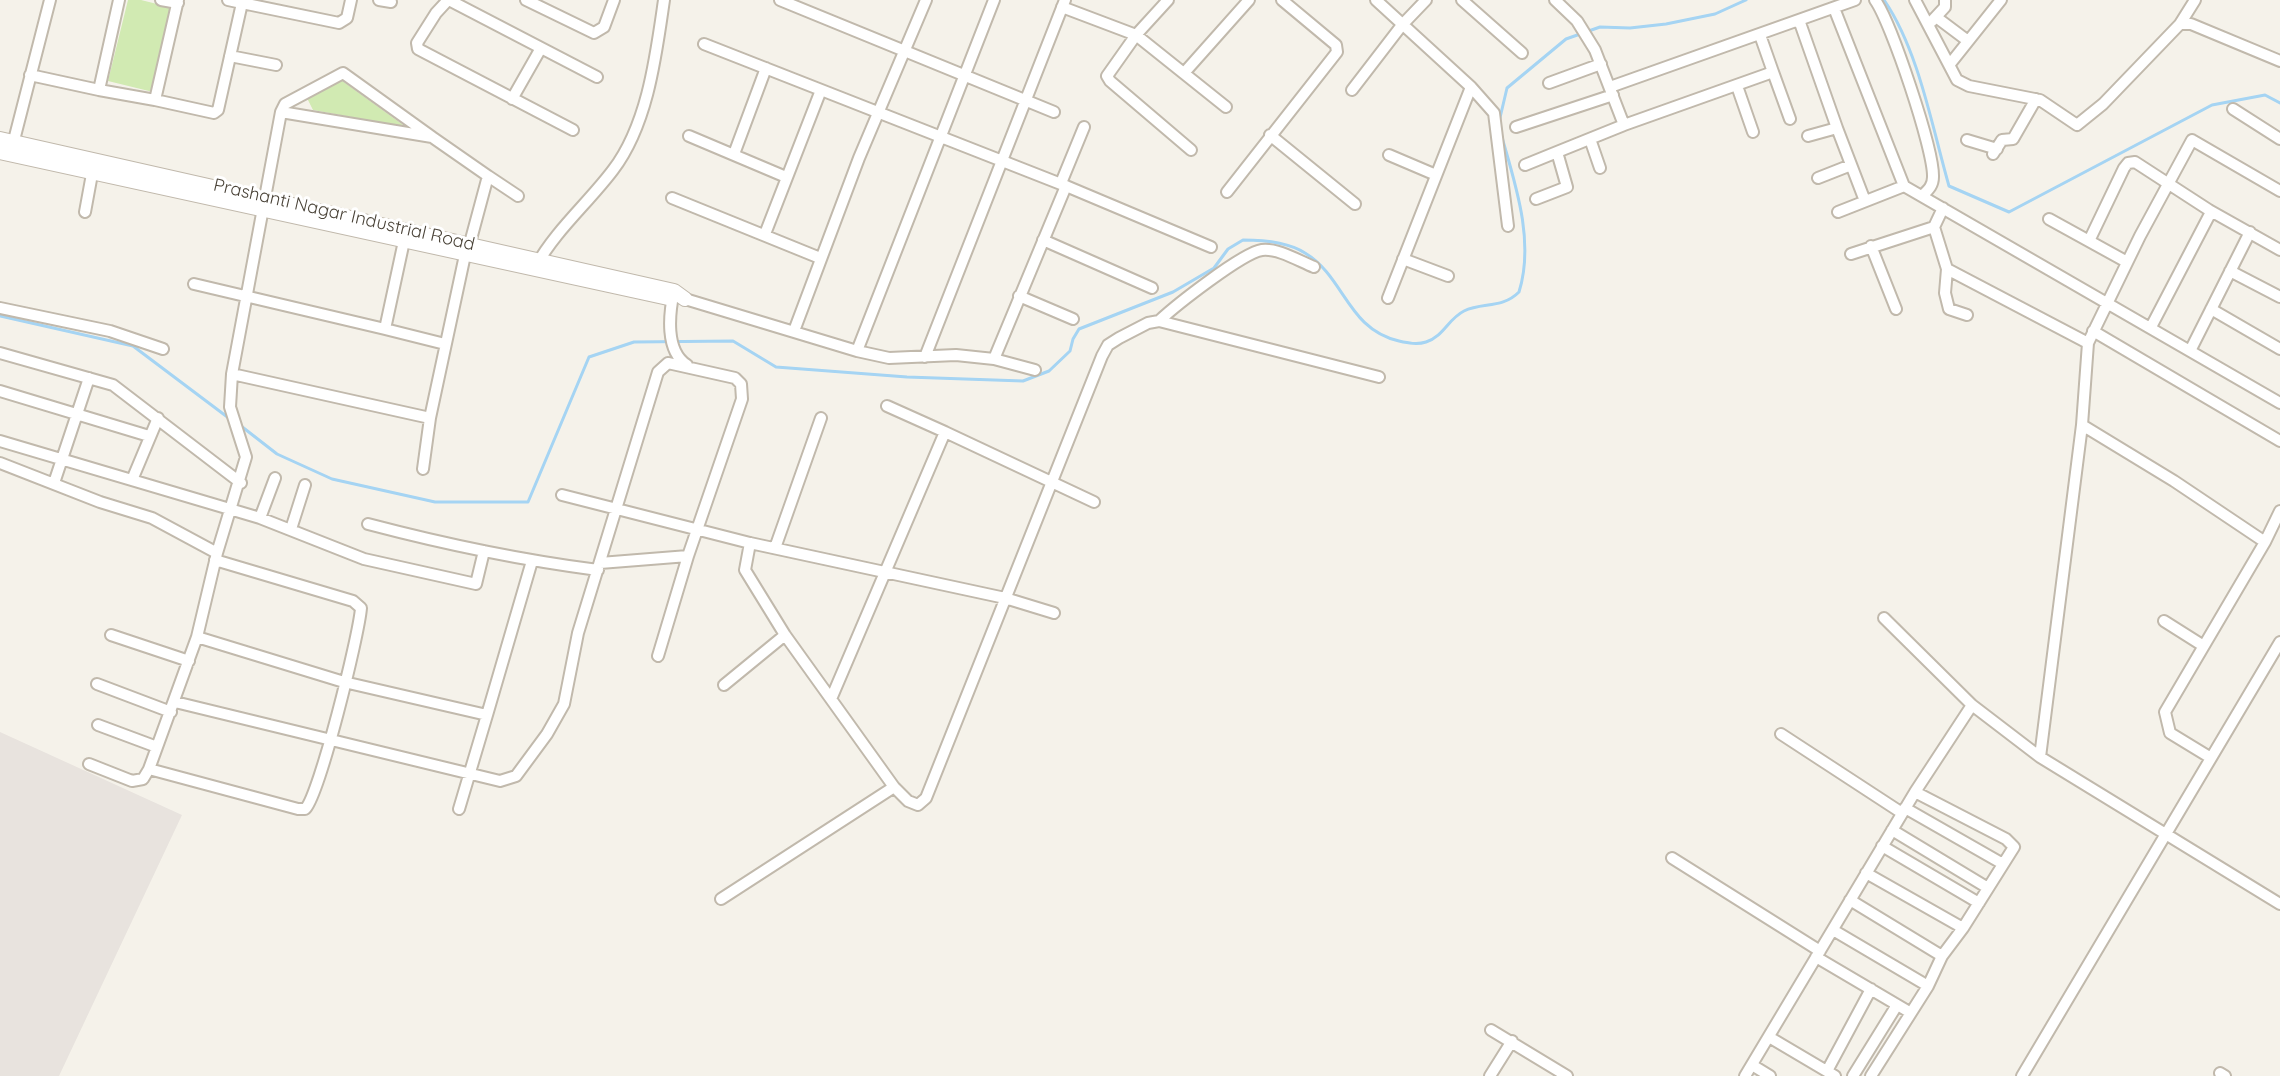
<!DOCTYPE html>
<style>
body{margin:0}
canvas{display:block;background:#f5f2ea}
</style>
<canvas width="2280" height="1076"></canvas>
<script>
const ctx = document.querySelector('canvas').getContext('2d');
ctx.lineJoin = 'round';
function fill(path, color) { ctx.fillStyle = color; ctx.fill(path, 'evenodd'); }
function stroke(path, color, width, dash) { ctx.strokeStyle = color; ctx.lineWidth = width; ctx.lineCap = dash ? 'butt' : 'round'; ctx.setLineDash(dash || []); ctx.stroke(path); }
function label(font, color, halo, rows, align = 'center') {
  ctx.font = font + ' Quicksand,sans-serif'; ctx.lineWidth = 6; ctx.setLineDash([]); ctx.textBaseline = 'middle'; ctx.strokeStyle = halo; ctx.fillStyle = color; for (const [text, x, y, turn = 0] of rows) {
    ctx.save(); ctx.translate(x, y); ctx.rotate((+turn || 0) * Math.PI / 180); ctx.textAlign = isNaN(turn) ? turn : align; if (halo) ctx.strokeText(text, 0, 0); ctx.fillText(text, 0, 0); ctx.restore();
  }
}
fill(new Path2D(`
 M0,732L182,815L59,1076H0Z`), '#e8e3de');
fill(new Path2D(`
 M128,0H141L173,8L153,92L108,81Z
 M341,80L406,127L313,110L307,98Z`), '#d1eab2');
stroke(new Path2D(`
 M1884,0C1919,51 1932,127 1949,186L2009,212L2212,105L2265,95L2280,103
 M1499,122L1507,88L1566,39L1600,27L1630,28L1666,24L1715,14L1746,0
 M0,316L133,346L230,419
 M241,426L277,454L332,479L435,502H528L589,357L634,342L733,341L776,367L907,377L1023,381L1049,371L1070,351L1073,339L1079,329L1173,292L1214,268L1228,249L1243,240C1263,240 1288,242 1305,253C1345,277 1347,329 1399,341C1408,343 1417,345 1426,342C1444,336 1448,319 1464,311C1483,302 1502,309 1519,292C1535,241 1515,183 1501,134`), '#a5d4f3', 3);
const minor = new Path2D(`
 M119,0L99,90L155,100
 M161,0L178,3
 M178,0L155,100L214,113L218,110L242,3L339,23L347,18L351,0
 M228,0L242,3
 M379,0L391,2
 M448,0L436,13L417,43L418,49L573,130
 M449,0L597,77
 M526,0L594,33L604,27L614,0
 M780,0L1054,112
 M1168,0L1136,35L1107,76L1110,81L1191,150
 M1376,0L1471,87L1494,113L1508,226
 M1462,0L1522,53
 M1555,0L1577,21L1595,50L1624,125
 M1875,0C1891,22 1934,150 1933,177C1933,186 1928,190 1922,196
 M1915,0L1957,80L1969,86L2040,100L2077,125L2103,104L2180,24H2191L2280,61
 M1062,7L1136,35L1226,107
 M1834,8L1904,186L1838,212
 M1936,17L1968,41
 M1799,20L1837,128L1808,136
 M1932,21L1945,7V0
 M2180,24L2195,0
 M1760,35L1773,72
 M704,44L1066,186L994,359
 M230,56L276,65
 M1950,64L2001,0
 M1184,73L1249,0
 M30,75L99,90
 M1549,83L1601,64
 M1737,86L1753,132
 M1610,87L1855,0
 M1352,90L1402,25L1426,0
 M512,99L541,48
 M2233,109L2280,139
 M1516,127L1613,95
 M1837,128L1865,201
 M1270,135L1355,204
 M689,136L786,177
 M432,137L488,176L470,243
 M1590,139L1600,168
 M1967,140L1997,149
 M12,148L50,0
 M734,154L766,68
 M1993,154L2002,140L2013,139L2036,99
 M1389,155L1436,175
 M1525,165L1557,152
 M488,176L518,196
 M1818,178L1851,165
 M1061,183L1084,127
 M1066,186L1211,247
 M1904,186L2280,403
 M1227,192L1337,52L1336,45L1282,0
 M672,198L820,258
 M1536,199L1567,187L1557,152L1624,125L1773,72L1790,119
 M85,212L92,174
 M2049,219L2127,262
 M1934,227L1947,269L2088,343
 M765,234L821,90
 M1043,240L1152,288
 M2089,241L2124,168L2128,163L2135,162L2209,210L2280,250
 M1871,246L1896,309
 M1851,254L1934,227L1943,208
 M1403,259L1448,276
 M536,266C555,231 589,202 613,170C648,124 656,55 664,0
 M1947,269L1945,293L1949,309L1967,315
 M2230,271L2280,297
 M194,284L385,329L404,241
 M674,291C669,314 665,351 687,365
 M1019,296L1073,319
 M1388,298L1471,87
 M685,299L857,351L889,358L956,355L994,359L1035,370
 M0,308L110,331L163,349
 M2211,309L2280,349
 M1159,321C1175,306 1242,253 1262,250C1278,248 1299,261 1314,267
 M2151,327L2211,212
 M385,329L445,344
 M794,331L859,158L926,0
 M2093,331L2280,441
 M2191,349L2250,232
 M857,351L994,0
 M0,353L113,385L241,483
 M925,357L1065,0
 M232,374L430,418
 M0,391L149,436
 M887,406L945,432
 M2082,425L2174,481L2265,542
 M0,441L260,518L364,559L476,584L484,551
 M0,463L100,502L152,518L217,553
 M423,469L430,418L465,255
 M132,480L158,418
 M54,483L89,378
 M562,495L750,543L1005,598L1054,613
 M260,518L275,478
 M368,524C444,544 520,560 598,570
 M291,529L305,485
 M750,543L745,570L785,635L894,787L908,801L918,805L926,798L1102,356L1108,345L1119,338L1148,323L1159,321L1379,377
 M775,548L821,418
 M600,563L688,556
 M1884,618L1972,705L2040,757L2280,904
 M2164,621L2202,645
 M111,635L189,661
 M197,637L217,553L246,457L230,407L232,374L281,112L285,104L343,73L432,137L281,112
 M97,684L171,712
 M724,685L785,635
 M831,699L945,432L1094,502
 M175,702L500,781L516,776L547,734L564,704L578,633L658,372L668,363L735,378L741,384L742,399L688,556L658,656
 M98,725L157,747
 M1781,734L1902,813
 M2040,757L2082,425L2088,343L2140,236L2192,140L2280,191
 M2211,758L2170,733L2165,712L2265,542L2280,511
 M89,764L132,781L143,779L149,769L197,637L344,682L487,715L532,561
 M149,769L298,809H305C319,797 359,635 361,608L353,601L215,560
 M1905,808L2003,864
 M459,809L487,715
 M1892,830L1988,888
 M1882,846L1979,903
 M1672,858L1820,951
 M1866,873L1963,928
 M721,899L894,787
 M1850,900L1942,956
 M1833,930L1928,986
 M1816,957L1911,1013
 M1491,1030L1567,1076
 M1769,1037L1835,1076
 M1752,1065L1770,1076
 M1827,1071L1871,989
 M2220,1073L2225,1076
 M1490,1076L1512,1041
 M1745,1076L1915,792L1972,705
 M1853,1076L1897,1005
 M1871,1076L1928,986L1942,956L1963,928L2014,847L2006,839L1915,792
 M2022,1076L2280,642`);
const tertiary = new Path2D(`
 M0,139L674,291L685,299
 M0,152L668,298`);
stroke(minor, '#c1b9ac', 14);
stroke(tertiary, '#c1b9ac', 16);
stroke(minor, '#fff', 10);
stroke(tertiary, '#fff', 14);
label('18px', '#494237', '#fff', [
 ["Prashanti Nagar Industrial Road",344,215,13]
]);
</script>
